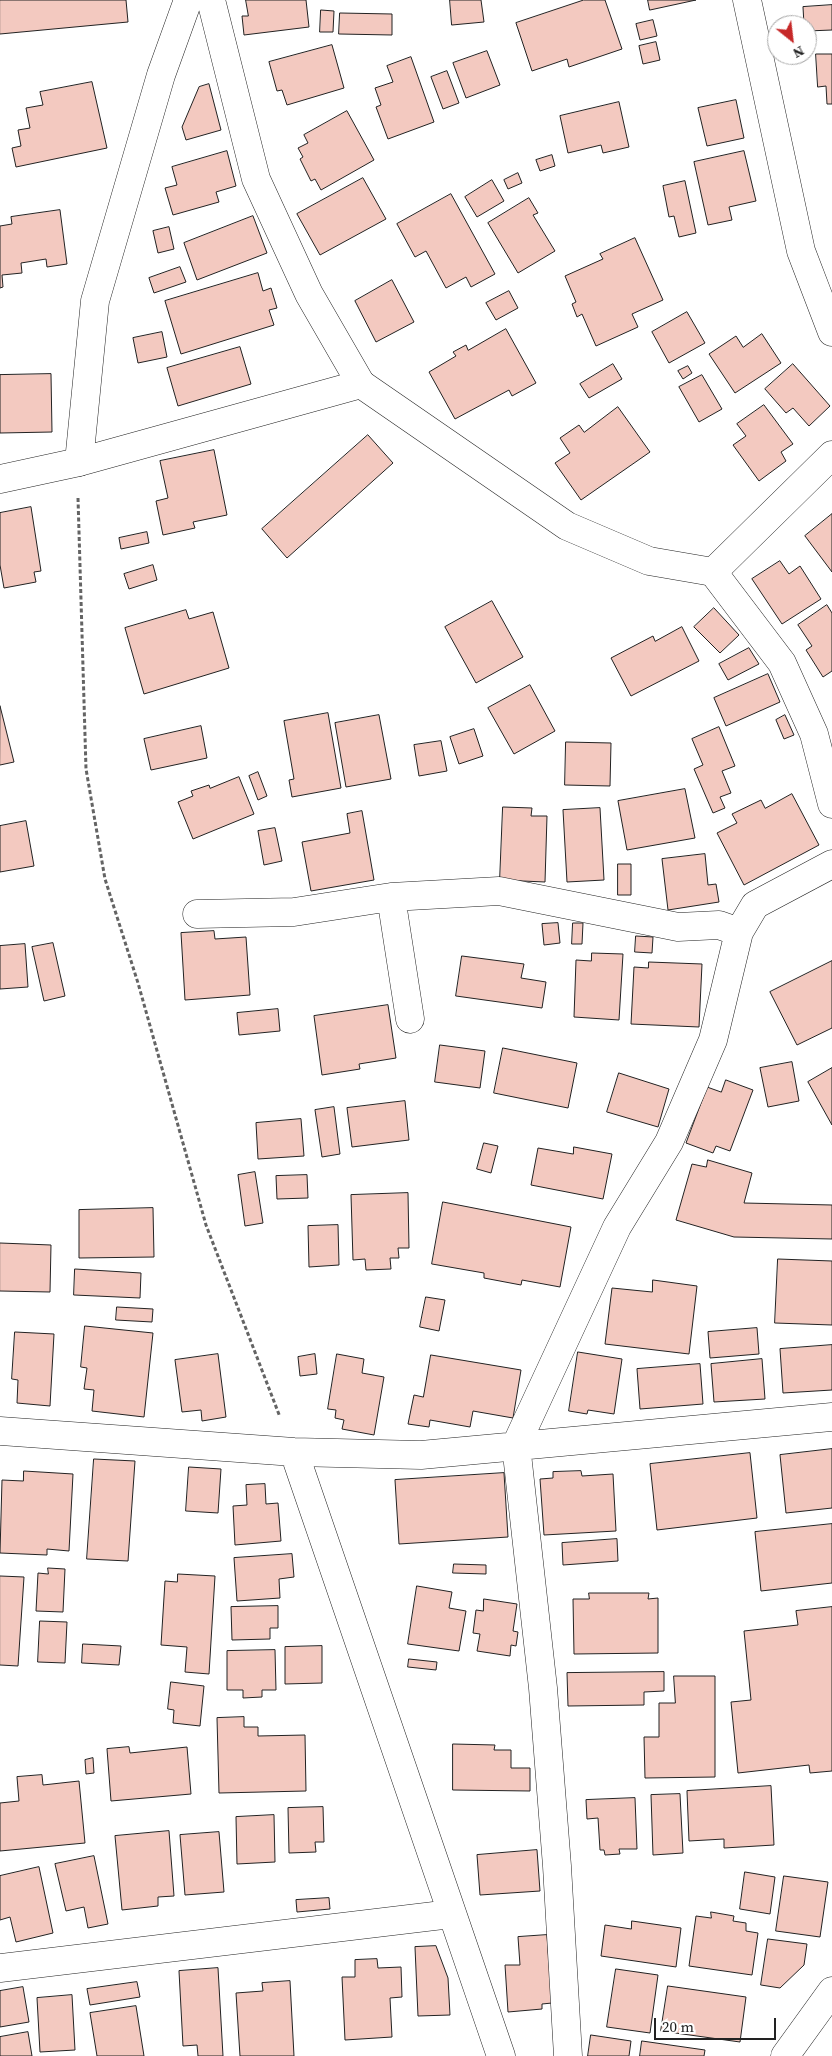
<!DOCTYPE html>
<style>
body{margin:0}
#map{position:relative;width:832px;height:2056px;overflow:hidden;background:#fff;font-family:"Source Serif 4",serif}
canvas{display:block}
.north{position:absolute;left:767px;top:15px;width:50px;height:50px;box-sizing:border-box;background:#fff;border:1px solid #a7a7a7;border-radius:50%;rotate:151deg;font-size:14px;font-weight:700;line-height:20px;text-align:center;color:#222}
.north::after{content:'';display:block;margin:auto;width:18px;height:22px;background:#c62828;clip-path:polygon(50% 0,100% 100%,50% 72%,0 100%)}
.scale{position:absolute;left:654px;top:2018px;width:122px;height:22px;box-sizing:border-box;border:2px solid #222;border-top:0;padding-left:6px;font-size:15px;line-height:18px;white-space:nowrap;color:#222;-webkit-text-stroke:4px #fff;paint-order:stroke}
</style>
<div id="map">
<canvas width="832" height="2056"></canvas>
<div class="north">N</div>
<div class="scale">20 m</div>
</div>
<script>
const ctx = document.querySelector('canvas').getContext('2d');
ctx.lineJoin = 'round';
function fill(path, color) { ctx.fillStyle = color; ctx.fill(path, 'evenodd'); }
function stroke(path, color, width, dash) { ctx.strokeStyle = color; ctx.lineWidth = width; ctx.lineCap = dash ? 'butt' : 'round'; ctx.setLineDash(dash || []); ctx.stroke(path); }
const building = new Path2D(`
 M0,0H126L128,22L0,34Z
 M246,0H306L309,27L244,35L242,16H248Z
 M450,0H481L484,22L452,25Z
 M584,0H605L622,49L569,67L567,59L532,71L516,23Z
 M648,0H696L650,10Z
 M832,5V30L807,31V25H804L803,7Z
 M321,10L334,11L333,32H320Z
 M340,13L392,14V35L339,34Z
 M653,20L657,36L640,40L636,24Z
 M656,42L660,60L643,64L639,46Z
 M332,45L344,88L287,105L282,90L277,91L269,62Z
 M487,51L500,85L466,98L453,63Z
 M816,54H832V104H827L826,86L818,87Z
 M411,57L434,122L388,139L376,107L381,105L375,88L393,82L387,66Z
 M447,71L459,103L443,109L431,77Z
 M92,82L107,148L16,167L12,148L21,146L18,130L30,128L26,108L43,105L40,92Z
 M209,84L221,130L186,140L182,127L199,87Z
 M736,100L744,138L707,146L698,108Z
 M619,102L629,147L603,153L601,145L568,153L560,116Z
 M347,111L374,160L321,190L315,179L311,181L300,159L303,157L298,148L308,143L304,135Z
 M227,151L236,186L216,192L219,202L173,215L165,188L177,185L172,167Z
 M744,151L756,201L729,207L732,220L708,225L694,162Z
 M552,155L555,166L540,171L536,160Z
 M518,173L522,183L508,189L504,180Z
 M363,178L386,219L320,255L297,214Z
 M492,180L504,201L477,217L465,197Z
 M685,181L696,233L679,237L674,216L669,217L663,186Z
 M451,194L495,274L471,287L466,277L446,288L426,251L415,257L397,224Z
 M529,198L538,213L533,215L555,251L518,273L488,223Z
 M60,210L67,264L47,267L46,259L21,263L22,273L2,275L3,287L0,288V226L12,224L11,217Z
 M253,216L267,253L197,280L184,243Z
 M169,227L174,249L158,253L153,231Z
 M635,238L663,300L632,314L638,327L596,346L582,314L577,317L572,304L576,302L565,276L603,259L600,254Z
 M180,267L186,282L154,293L149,278Z
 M258,273L263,291L271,288L277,308L269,310L274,325L181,354L165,301Z
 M392,280L414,322L376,342L355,301Z
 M509,291L518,308L496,320L486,303Z
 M687,312L705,343L669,363L652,332Z
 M506,329L536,383L512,396L509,390L455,419L429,372L456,356L453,352L466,345L468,350Z
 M162,332L167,357L138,363L133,338Z
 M762,334L781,363L735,393L709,354L736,336L743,347Z
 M240,347L251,384L178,406L167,368Z
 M613,364L622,379L589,398L580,384Z
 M793,364L830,406L809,426L793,408L786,413L765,389Z
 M688,366L692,373L683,379L678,371Z
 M51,374L52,432L0,433V375Z
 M702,375L722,409L699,422L679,387Z
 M764,405L793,444L781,452L786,461L759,481L733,445L746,436L737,424Z
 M618,407L650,452L581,500L555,463L570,453L560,438L579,425L584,432Z
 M368,435L393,463L287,558L262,529Z
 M214,450L227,515L193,522L195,528L163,535L156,501L168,498L160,461Z
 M31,507L41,571L34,572L36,582L4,588L0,565V513Z
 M832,514V572L805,536Z
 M147,532L149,543L121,549L119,538Z
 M780,561L789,574L800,566L821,599L782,624L752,579Z
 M153,565L157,580L129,589L124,574Z
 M492,601L523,657L476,683L445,627Z
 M827,605L832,613V671L823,677L806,650L812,646L798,625Z
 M714,608L739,635L720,653L694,627Z
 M186,610L189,619L213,612L229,668L144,694L125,628Z
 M682,627L699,661L631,696L611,658L653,636L655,641Z
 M749,648L759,664L728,680L719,664Z
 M768,674L780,702L726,726L714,698Z
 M530,685L555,731L514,754L488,708Z
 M0,706L14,762L0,765Z
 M328,713L341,788L292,797L289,780L294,779L284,721Z
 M379,715L391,779L346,787L335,723Z
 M785,715L794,735L784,739L776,720Z
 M201,726L207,758L151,770L144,739Z
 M719,727L735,766L722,771L731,793L720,797L725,808L713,813L694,769L703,765L692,739Z
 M474,729L483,756L459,764L450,737Z
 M441,741L447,771L419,776L414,745Z
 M566,742L611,743L610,786L565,785Z
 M258,772L267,796L258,800L249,776Z
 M239,777L254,814L193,839L178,802L193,796L191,791L209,785L210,788Z
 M685,789L695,838L627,850L618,801Z
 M792,794L819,845L744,885L717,833L737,823L732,814L761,800L765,808Z
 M503,807L532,808L531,816H547L545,882L500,880Z
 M600,808L604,880L567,882L563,810Z
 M362,811L374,880L311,891L302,842L350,833L347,814Z
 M26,821L34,866L0,872V826Z
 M275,828L282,861L264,865L258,831Z
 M705,854L708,885L716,884L719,902L668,910L662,859Z
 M618,864H631V895H618Z
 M558,923L560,943L544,945L542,924Z
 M573,923H583L582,944H572Z
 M214,931L215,939L246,937L250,995L185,1000L181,933Z
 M636,936L653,937L652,953L635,952Z
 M53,943L65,996L44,1001L32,947Z
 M25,944L28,987L0,989V946Z
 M592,953L623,954L619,1020L574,1017L576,960L591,961Z
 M462,956L524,964L521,978L546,982L542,1008L456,996Z
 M832,961V1028L797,1045L770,992Z
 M649,962L702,964L699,1027L631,1024L634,967L648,968Z
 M388,1005L396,1058L359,1064L360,1069L322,1075L314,1016Z
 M278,1009L280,1031L239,1035L237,1013Z
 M440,1045L485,1051L480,1088L435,1082Z
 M503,1048L577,1063L568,1108L494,1093Z
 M792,1062L799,1101L768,1107L760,1068Z
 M832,1068V1125L808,1082Z
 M619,1073L669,1089L658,1127L607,1112Z
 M726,1080L753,1090L730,1151L716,1146L713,1153L686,1143L707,1087L721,1092Z
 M405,1101L409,1140L352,1147L347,1108Z
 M334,1107L340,1154L322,1157L315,1110Z
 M301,1119L304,1156L258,1159L256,1123Z
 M484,1143L498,1146L491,1173L477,1169Z
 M574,1147L612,1154L603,1199L531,1185L538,1148L573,1154Z
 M708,1160L752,1173L744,1203L832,1205V1239L734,1237L676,1220L692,1164L706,1167Z
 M255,1172L263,1223L245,1226L238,1175Z
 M307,1175L308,1198L277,1199L276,1176Z
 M408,1193L409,1248H398L399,1258H390L391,1269L366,1270L365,1259L353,1260L351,1195Z
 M443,1202L571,1227L560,1287L522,1280L521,1285L484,1278V1273L432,1264Z
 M153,1208L154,1257L79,1258V1210Z
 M338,1225L339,1265L309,1267L308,1226Z
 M0,1243L51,1245L50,1292L0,1291Z
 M778,1259L832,1261V1325L775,1323Z
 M75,1269L141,1273L140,1298L74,1295Z
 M653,1280L697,1286L689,1354L605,1344L612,1288L652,1292Z
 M426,1297L445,1300L439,1331L420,1327Z
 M117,1307L153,1309L152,1322L116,1320Z
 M85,1326L153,1333L144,1417L92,1411L94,1390L84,1389L87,1368L81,1367Z
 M757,1328L759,1354L710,1358L708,1332Z
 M15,1332L54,1334L50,1406L17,1403L18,1380L12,1379Z
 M832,1345V1390L783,1393L780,1349Z
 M578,1352L622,1359L614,1414L588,1410L587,1414L569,1411Z
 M218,1354L226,1417L202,1421L201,1410L182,1412L175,1360Z
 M315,1354L317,1374L300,1376L298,1357Z
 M337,1354L364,1359L362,1373L384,1377L374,1435L342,1429L344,1420L335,1418L336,1410L328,1409Z
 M431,1355L521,1370L513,1418L473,1411L470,1427L430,1420L429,1427L408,1424L414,1395L423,1397Z
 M762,1359L765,1399L714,1402L711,1364Z
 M700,1364L703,1404L640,1409L637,1369Z
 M832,1449V1508L786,1513L780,1455Z
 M750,1453L757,1518L657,1530L650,1464Z
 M94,1459L135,1461L128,1561L87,1559Z
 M189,1467L221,1469L218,1513L186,1511Z
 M24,1471L73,1474L69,1551L47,1549V1555L0,1553L2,1480L23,1481Z
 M581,1471L582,1476L613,1474L616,1531L544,1535L540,1479L553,1478V1472Z
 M504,1473L508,1537L399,1544L395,1480Z
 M265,1484L266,1504L278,1503L281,1541L235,1545L233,1506L247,1505L246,1485Z
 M832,1524V1583L761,1591L755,1532Z
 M617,1539L618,1561L563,1565L562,1543Z
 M292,1554L294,1577L279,1579L280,1598L237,1601L234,1558Z
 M454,1564L486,1565V1574L453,1573Z
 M48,1568L65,1569L63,1612L36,1611L38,1573L48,1574Z
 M178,1574L215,1576L209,1674L185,1672L187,1647L161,1645L165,1581L177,1582Z
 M0,1576L24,1577L18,1666L0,1665Z
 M417,1586L452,1592L449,1608L466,1611L459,1651L408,1644Z
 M589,1593H649L648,1599L658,1598V1653L574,1654L573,1599H589Z
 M484,1599L517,1604L513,1631L518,1632L516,1646L511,1645L510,1656L477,1651L480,1634L473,1633L476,1610L483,1611Z
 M278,1606V1628H270V1639L232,1640L231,1607Z
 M832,1607V1771L810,1773L809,1765L738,1773L731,1702L751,1700L744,1631L798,1625L796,1611Z
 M40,1621L67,1622L65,1663L38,1662Z
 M83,1644L121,1646L119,1665L82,1663Z
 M322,1646V1683L285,1684V1647Z
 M275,1650L276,1690H262V1697L243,1698V1690H227V1651Z
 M409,1659L437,1662L436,1670L408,1667Z
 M664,1672V1691L644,1692V1705L568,1706L567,1673Z
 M674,1676H715V1777L645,1778L644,1737H659V1703H675Z
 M171,1682L204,1686L200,1726L173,1723L174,1710L168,1709Z
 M244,1717V1727H258V1736L305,1735L306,1791L219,1793L217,1718Z
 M453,1744L495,1745L494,1750H511V1768H530V1791L453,1790Z
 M129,1747L130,1753L187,1747L191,1794L111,1801L107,1749Z
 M93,1758L94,1773L86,1774L85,1760Z
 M42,1775L43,1785L79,1781L85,1843L0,1851V1803L19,1801L17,1777Z
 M771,1786L774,1845L724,1848V1839L689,1841L687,1791Z
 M680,1794L683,1853L653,1855L651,1795Z
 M635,1798L637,1849H619L620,1854L605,1855L604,1850H600L598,1818L587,1819L586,1800Z
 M323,1807L324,1842H315L316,1852L289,1853L288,1808Z
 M274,1815L275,1862L237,1864L236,1817Z
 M169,1831L174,1896L158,1897V1906L122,1910L115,1836Z
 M219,1832L224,1892L185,1895L180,1835Z
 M537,1850L540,1891L480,1895L477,1855Z
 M94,1856L108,1924L88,1928L84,1907L66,1911L55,1864Z
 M39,1867L53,1933L16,1942L10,1917L0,1920V1876Z
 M745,1872L775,1877L770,1914L740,1909Z
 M784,1876L828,1882L820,1937L776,1931Z
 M329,1898L330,1909L297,1912L296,1900Z
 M711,1912L734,1916L733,1921L746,1923V1931L758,1933L752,1975L689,1966L696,1916L711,1918Z
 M632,1921L681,1928L676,1967L601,1956L605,1925L631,1929Z
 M547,1935L552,2003L542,2004V2009L508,2012L505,1965H520L518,1937Z
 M768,1939L807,1944L804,1965L780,1988L761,1985Z
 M436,1946L448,1978L450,2015L418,2016L415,1947Z
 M377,1959L378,1968L401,1967L402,1997L390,1998L392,2037L345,2040L342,1977H355V1960Z
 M218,1968L223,2056H198L197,2045L183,2046L179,1971Z
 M616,1969L658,1975L650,2033L607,2027Z
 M290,1981L294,2056H240L236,1993L263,1991L262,1983Z
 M137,1982L140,1997L90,2005L87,1989Z
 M668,1986L746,1997L740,2042L661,2031Z
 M23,1987L29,2022L0,2027V1991Z
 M72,1995L75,2050L40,2052L37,1998Z
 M136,2006L144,2056H97L90,2013Z
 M28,2032L32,2056H0V2037Z
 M591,2035L631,2041L629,2056H588Z
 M642,2041L705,2050L704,2056H640Z`);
fill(building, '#f3c9c0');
stroke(building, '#222', 1);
const minor = new Path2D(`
 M211,0L256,179L309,294L361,384
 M79,462L95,301L161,75L188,0
 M713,572L782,663L814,734L832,804
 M391,897L410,1019
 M197,914L294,912L391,897L499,891L678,927L719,925L739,932
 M0,1431L294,1452L421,1455L832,1417
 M294,1452L501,2056
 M0,1968L451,1914
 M568,2056L557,1866L543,1688L516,1445L617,1227L669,1142L713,1040L739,932L755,905L832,864`);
const tertiary = new Path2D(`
 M747,0L801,251L832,332
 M0,479L79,462L361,384L567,526L649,561L713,572L832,455
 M785,2056L832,1991`);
stroke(minor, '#222', 29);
stroke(tertiary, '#222', 29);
stroke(new Path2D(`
 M78,498L86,769L105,879L138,983L206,1225L280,1417`), '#646464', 3, [4, 2.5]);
stroke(minor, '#fff', 28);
stroke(tertiary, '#fff', 28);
</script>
